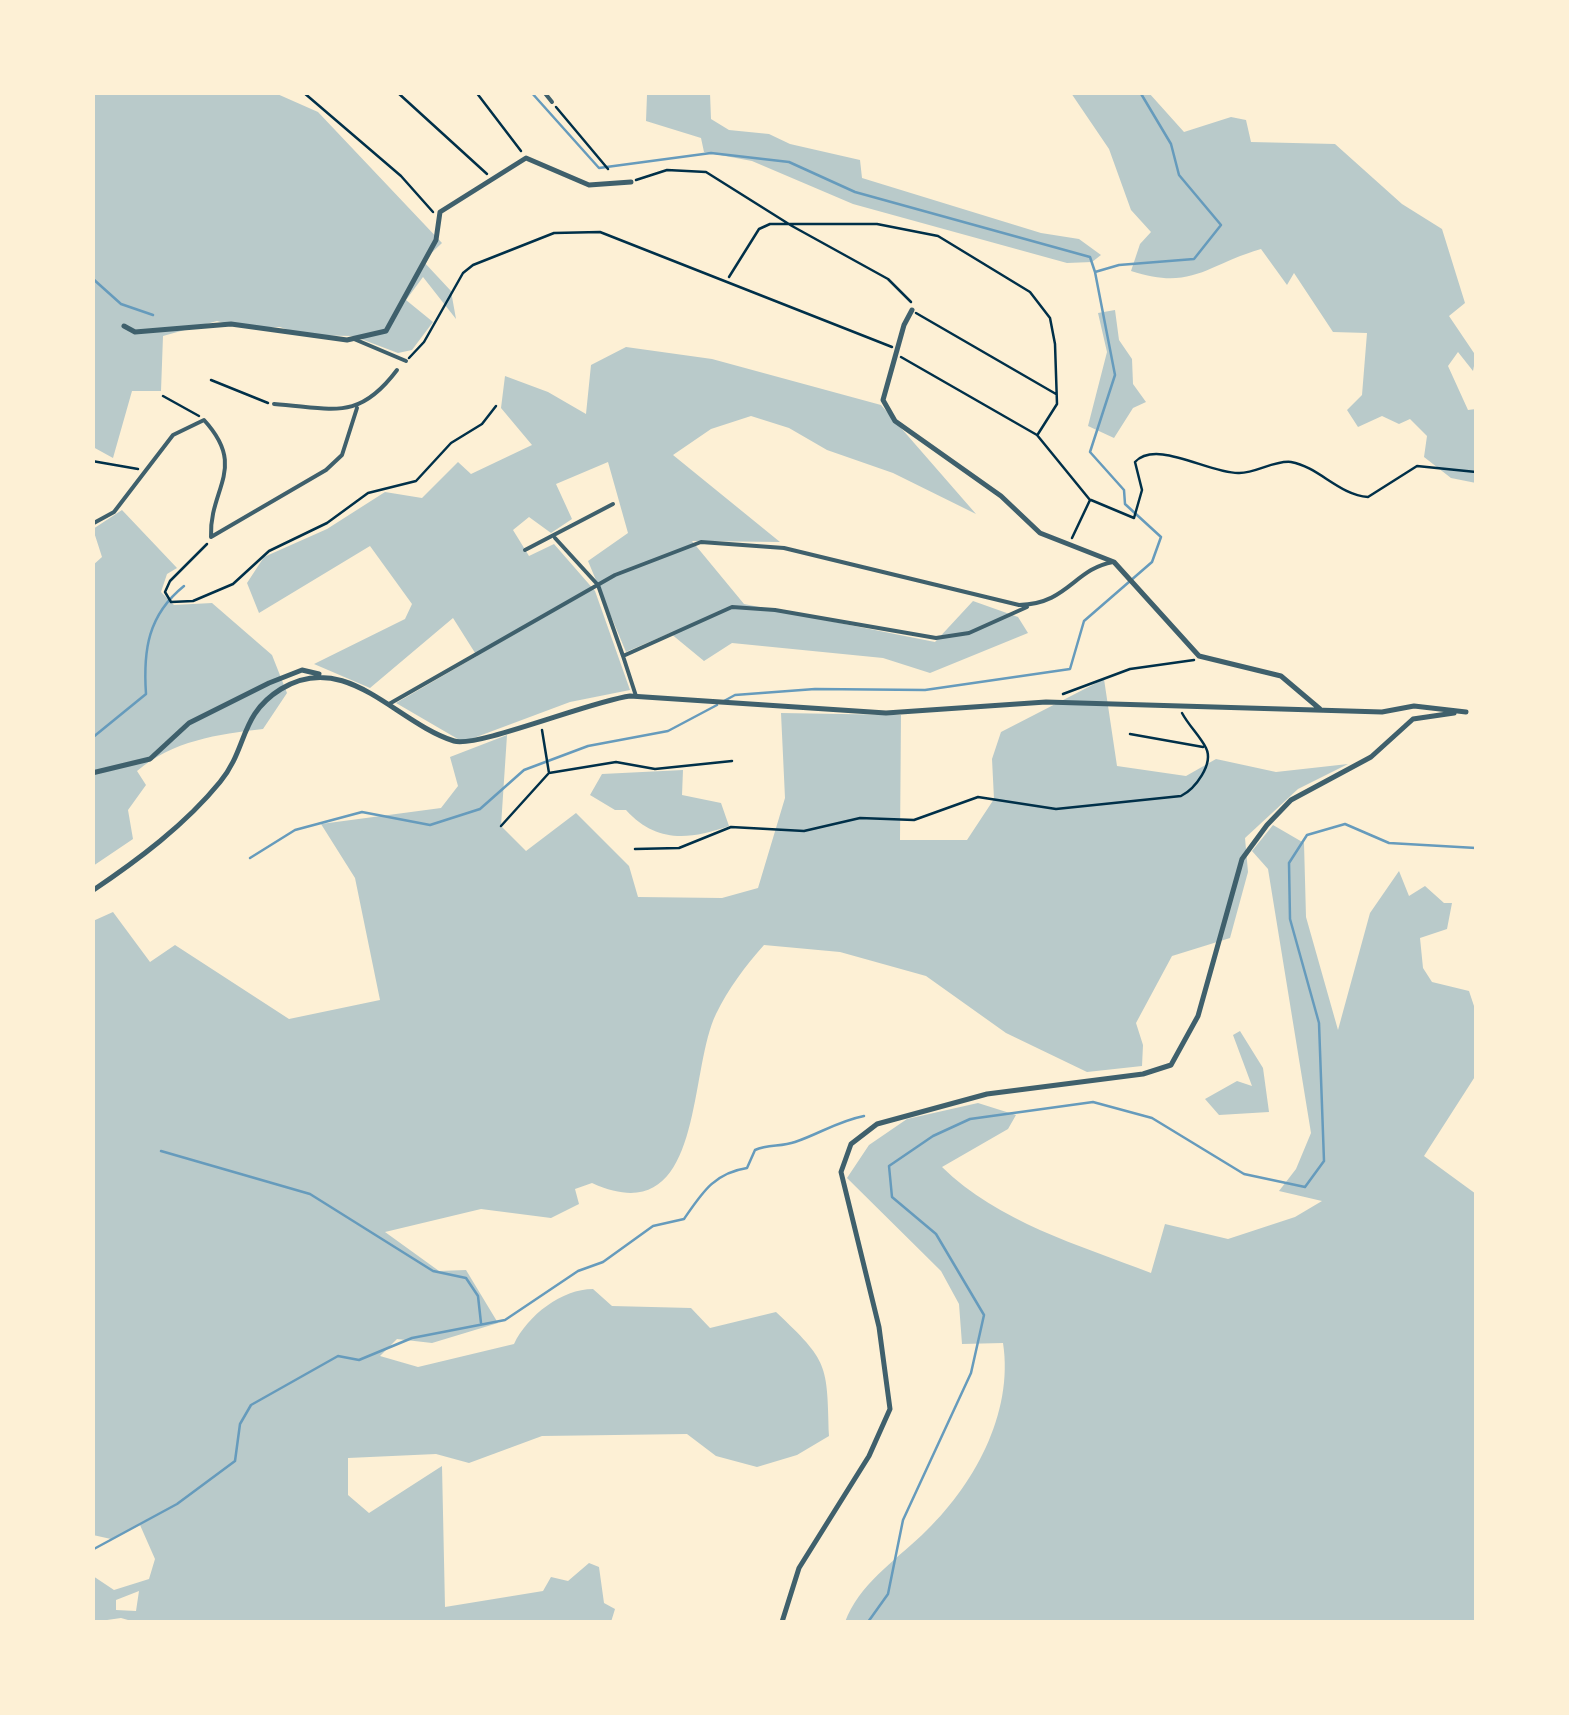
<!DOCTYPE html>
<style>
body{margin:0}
#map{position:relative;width:1569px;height:1715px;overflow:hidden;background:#fdf0d5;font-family:"Roboto Condensed",sans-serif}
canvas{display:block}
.frame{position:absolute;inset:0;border:95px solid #fdf0d5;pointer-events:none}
</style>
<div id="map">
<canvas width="1569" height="1715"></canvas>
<div class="frame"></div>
</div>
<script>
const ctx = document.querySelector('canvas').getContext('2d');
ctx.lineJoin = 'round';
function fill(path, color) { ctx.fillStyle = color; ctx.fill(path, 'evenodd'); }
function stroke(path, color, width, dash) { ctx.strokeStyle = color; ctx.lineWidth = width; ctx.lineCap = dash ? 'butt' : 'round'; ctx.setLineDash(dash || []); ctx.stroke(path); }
fill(new Path2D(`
 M93,93H275L318,112L442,243L423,261L451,291L456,319L423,277L406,300L433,322L412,350L398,353L353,336L302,335L280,327L243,328L217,321L163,336L161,391H132L113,458L93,447Z
 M642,93H710L711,119L729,130L769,134L790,144L860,160L862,178L1041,233L1079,239L1101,255L1092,262L1067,263L853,204L752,161L704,152L701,138L646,121L647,95Z
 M1071,93H1149L1184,132L1231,117L1246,120L1251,142L1335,144L1402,204L1442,229L1465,303L1449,316L1476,356L1473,371L1458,352L1448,366L1468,410L1476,409V483L1451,478L1424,457L1427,436L1410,419L1399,424L1382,416L1358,427L1347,410L1362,395L1367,333L1333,332L1294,273L1287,285L1261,249C1206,265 1192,291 1131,271L1140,244L1151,232L1131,210L1109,149Z
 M1115,310L1119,340L1132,359L1133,384L1146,402L1133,408L1114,438L1088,426L1107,352L1098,313Z
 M626,347L712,359L881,405L976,514L893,473L827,450L789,428L751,416L711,429L673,455L780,542L692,541L744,604L935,642L973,601L1018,617L1028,633L930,673L883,658L732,643L704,661L670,633L626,652L588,561L628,533L608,462L556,484L572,519L551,533L529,517L513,530L529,556L554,544L595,591L630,690L570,702L463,742L396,703L477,656L453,618L370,688L314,664L405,619L412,604L370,546L259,613L247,583L264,557L327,529L385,492L422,498L458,462L471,474L532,445L501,408L505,376L548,392L586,414L591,365Z
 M122,510L177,568L167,574L161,592L174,605L212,603L272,655L287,693L263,729C218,734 172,741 137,771L146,785L128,810L133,839L93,866L92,566L102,557L93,529Z
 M1104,679L1117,766L1186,776L1216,759L1276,772L1348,764L1298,789L1245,838L1248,872L1230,938L1172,956L1136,1023L1143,1045L1142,1066L1087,1072L1006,1033L926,976L840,952L764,945C746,965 728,989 716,1014C687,1074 705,1234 592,1183L575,1189L579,1204L551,1218L481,1209L385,1232L439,1271L466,1270L498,1323L432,1343L397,1339L380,1356L418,1367L514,1344C528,1315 562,1289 593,1289L612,1306L691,1308L710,1328L776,1312C829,1362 827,1364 829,1436L797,1455L757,1467L716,1456L687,1434L542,1436L469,1463L436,1454L348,1458V1495L369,1513L442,1466L445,1607L543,1591L551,1577L568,1581L589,1563L599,1567L604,1603L615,1609L611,1622H135L121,1618L93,1622V1576L114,1590L149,1579L155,1559L140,1525L111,1539L93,1535V921L113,912L150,962L175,945L289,1019L380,1000L355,878L321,824L441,808L458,786L450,757L507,735L501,826L526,851L576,813L629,866L638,897L722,898L758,888L785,798L781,713L901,715L900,840H967L994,799L992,759L1001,732ZM139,1591L136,1611L116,1610V1600Z
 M683,770L682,795L721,803L729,826C689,840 656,843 626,810H615L590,795L602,774Z
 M1273,825L1304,843L1306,917L1338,1030L1370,913L1399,871L1409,896L1425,886L1444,903H1452L1447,929L1420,938L1423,968L1432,982L1469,991L1476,1012V1075L1424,1156L1476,1194V1622H845C859,1585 893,1562 922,1535C973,1487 1014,1414 1003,1343L962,1344L959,1304L941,1271L847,1178L869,1145L907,1119L978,1103L1016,1115L1008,1129L942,1167C998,1222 1079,1245 1151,1273L1165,1224L1228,1239L1295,1217L1322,1201L1279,1191L1296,1169L1311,1133L1268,869L1252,851Z
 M1240,1031L1263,1068L1269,1112L1219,1115L1205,1099L1237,1081L1252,1086L1233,1035Z`), '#b9caca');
stroke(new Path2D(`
 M531,92L599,168L711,153L789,162L855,192L1090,257L1095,272L1119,265L1194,259L1221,225L1179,175L1171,144L1140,92
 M92,278L121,304L153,315
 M724,701L735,695L815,689L925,690L1070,669L1084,621L1152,562L1161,537L1125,504L1124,490L1090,452L1115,375L1095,272
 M92,738L146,694C143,650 148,615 184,586
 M250,858L295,830L362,812L430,825L480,809L524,770L588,746L668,731L717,705
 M161,1151L310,1194L433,1271L466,1278L478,1296L481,1323
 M92,1550L177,1504L235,1461L240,1424L251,1405L338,1356L359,1360L412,1338L505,1320L578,1271L603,1262L653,1226L684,1219C702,1193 714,1173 747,1168L755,1150C768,1144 781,1147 795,1142C819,1134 838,1121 864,1116
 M868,1622L888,1594L903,1520L971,1373L984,1315L936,1234L892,1197L889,1166L933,1136L970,1119L1093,1102L1152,1118L1244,1174L1305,1187L1324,1161L1319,1023L1290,919L1289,863L1307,835L1345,824L1389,843L1476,848`), '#669bbc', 2.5);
stroke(new Path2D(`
 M303,92L401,176L433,212
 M397,92L487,174
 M476,92L521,151
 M556,107L608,169
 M636,180L667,170L706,172L792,226L888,279L911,302
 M729,277L759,229L770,224H877L938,236L1030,292L1050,318L1055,344L1057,404L1038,434
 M916,313L1056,394
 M901,357L1037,435L1090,500
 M409,358L424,342L463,273L473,265L554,233L600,232L892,347
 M211,380L268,403
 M163,396L199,416
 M92,461L138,469
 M1091,500L1134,518L1142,490L1135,462C1156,439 1208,473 1238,473C1255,474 1274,460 1291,462C1319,467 1339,495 1368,497L1417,466L1476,472
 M1072,538L1090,500
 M207,544L170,581L165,592L171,602L193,601L233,584L269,551L327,523L368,493L416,481L451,443L482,424L496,406
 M1063,694L1130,669L1194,660
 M542,730L549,773L616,762L655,769L732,761
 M1130,734L1203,747
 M501,826L548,774
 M635,849L679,848L731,827L804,831L860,818L914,820L978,797L1056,809L1181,796C1195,789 1214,764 1206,748C1200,736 1189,726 1182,713`), '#003049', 2.5);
stroke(new Path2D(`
 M544,92L552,102
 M354,339L406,361
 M274,404C333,408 358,422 397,370
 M92,524L114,512L173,435L204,420C248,468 209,488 211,537
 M211,537L326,470L342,455L357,408
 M555,538L598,585L623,656
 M525,550L613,504
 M636,696L623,656L732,607L775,610L936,638L969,633L1027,607
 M389,704L615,575L701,542L784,548L1019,605C1068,604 1074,569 1113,562`), '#3f606c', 4);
stroke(new Path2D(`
 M912,310L904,325L883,400L895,421L1001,496L1040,533L1114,562L1199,656L1281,676L1320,709
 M124,326L135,332L231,324L347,340L386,331L436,240L440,212L526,158L589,185L631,182
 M92,773L150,759L189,723L269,683L302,670L319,674
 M92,891C138,860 185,825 220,782C248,748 239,715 281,689C346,649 396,723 454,741C477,748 591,701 630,696L886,713L1046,702L1382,712L1414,706L1466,712
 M782,1622L799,1568L869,1456L890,1409L879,1327L841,1172L851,1144L877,1124L987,1094L1143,1074L1171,1065L1198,1016L1242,859L1267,825L1291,800L1371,757L1413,719L1454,713`), '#3f606c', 5);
</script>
